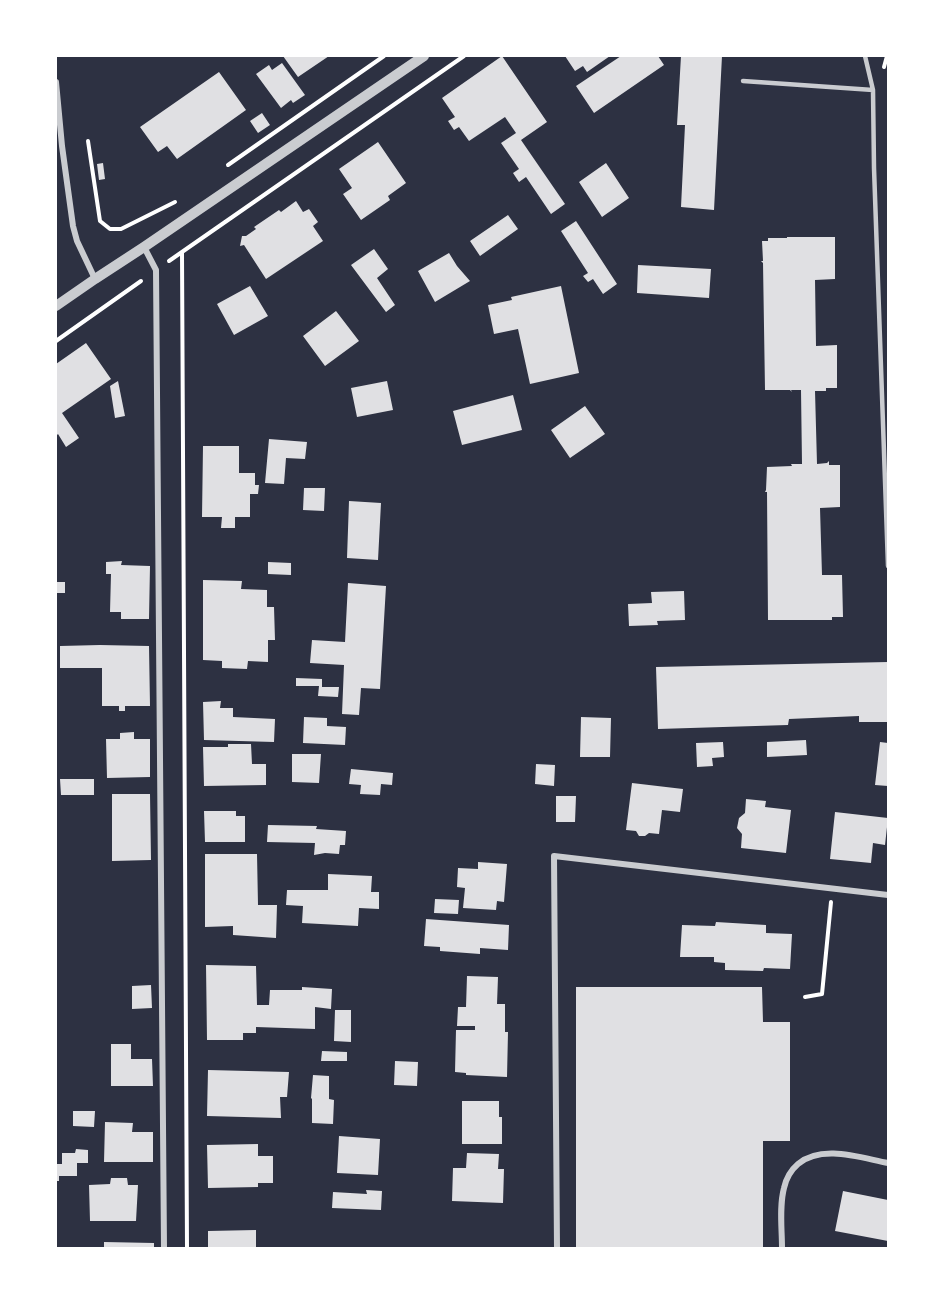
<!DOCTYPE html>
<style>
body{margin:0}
#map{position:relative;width:944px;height:1304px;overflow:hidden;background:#2d3142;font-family:"IBM Plex Serif",serif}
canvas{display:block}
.frame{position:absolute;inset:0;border:57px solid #fff;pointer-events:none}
</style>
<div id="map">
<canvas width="944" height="1304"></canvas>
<div class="frame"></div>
</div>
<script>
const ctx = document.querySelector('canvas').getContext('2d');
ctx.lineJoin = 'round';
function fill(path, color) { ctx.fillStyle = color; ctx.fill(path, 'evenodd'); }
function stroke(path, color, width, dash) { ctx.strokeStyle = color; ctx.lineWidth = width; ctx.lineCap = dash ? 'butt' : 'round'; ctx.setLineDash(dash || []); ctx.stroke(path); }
fill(new Path2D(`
 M283,56H329L298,77Z
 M502,56L547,122L521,140L565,204L551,214L526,177L519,182L513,173L519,169L501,143L516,133L505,117L469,141L459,127L454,130L448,121L455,117L442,98Z
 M565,56H610L587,72L583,66L575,71Z
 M621,56H658L664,65L594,113L576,86Z
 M681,56H722L714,210L681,207L685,125H677Z
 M282,63L305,95L293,103L291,100L281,108L256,74L269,65L272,70Z
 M219,72L246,110L177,159L167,146L158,152L140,127Z
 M262,113L270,125L258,133L250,121Z
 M378,142L406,183L388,196L390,200L361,220L343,194L352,188L339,169Z
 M103,163L105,179L99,180L97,164Z
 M606,163L629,198L602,217L579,182Z
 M296,201L303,212L309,209L318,222L313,226L323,241L266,279L244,245L240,246L242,236H246L256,229L254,227L279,210L281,212Z
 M508,215L518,229L480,256L470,241Z
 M576,221L617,284L603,294L593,279L588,282L583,276L588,273L561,231Z
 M787,237H835V279L815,280L816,346L837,345V388H826V391H815L817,464L827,463L829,461V465H840V507L820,508L822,575H842L843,617H832V620H768L767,492H765L766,490L767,467L792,466L791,464H802L801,390H791L792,392L790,390H765L763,263L761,261H763L762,241H768V238H787Z
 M374,249L388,269L377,278L395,305L386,312L351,265Z
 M449,253L457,266L470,281L435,302L418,271Z
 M638,265L711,269L709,298L637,293Z
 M250,286L268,316L234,335L217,304Z
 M561,286L579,373L530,384L518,329L494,334L488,305L512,300L511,297Z
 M336,311L359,341L325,366L303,336Z
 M86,343L111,379L62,413L79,438L66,447L58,434L56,436V364Z
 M118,381L125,416L115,418L110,386Z
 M387,381L393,410L357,417L351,388Z
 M513,395L522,430L462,445L453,411Z
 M585,406L605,434L570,458L551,430Z
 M269,439L307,442L305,459L286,458L284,484L265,483Z
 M203,446H239V473H255V485H259L258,494H250V517H235V528H221L222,517H202Z
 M304,488H325L324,511L303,510Z
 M349,501L381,503L378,560L347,558Z
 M122,561L121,565L150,566L149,619H121V612H110L111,574H106V562Z
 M268,562L291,563V575L268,574Z
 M203,580L242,581L241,589L267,590V607H274L275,640H268V662L248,661L247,669L222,668V661L203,660Z
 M56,582H65V593H56Z
 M348,583L386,586L380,689L361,688L359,715L342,714L344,665L310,663L312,640L345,642Z
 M684,591L685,620L657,621L658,625L629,626L628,604L652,603L651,592Z
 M100,645L149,646L150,706H125V711H119V706H102V668H60V646Z
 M888,662V722H859V716L789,719L788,725L658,729L656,667Z
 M296,678L322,679V687H339L338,697L318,696L319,686H296Z
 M221,701L220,708H233V717L275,719L274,742L204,740L203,702Z
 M304,717L327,718V726L346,727L345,745L303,743Z
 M581,717L611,718L610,757H580Z
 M134,732V739H150V777L107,778L106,739H120V733Z
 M806,740L807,755L767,757V742Z
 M723,742L724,757L712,758L713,766L697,767L696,743Z
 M880,742L888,743V786L875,785Z
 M228,744H251L252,764H266V785L204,786L203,747H228Z
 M292,754H321L319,783L292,782Z
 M536,764L555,765L554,786L535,784Z
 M351,769L393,773L392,785L381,784L380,795L360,794L361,785L349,784Z
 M60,779H94V795H61Z
 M632,783L683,789L680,812L662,810L659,834L649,833L645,836H639L636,831L626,830Z
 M112,794H150L151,860L112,861Z
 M556,796H576L575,822H556Z
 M746,799L766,801L765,807L791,810L786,853L741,848L742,834L737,828L739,818L745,813Z
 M204,811H236V816H245V842H205Z
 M835,812L888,818L885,845L873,843L871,863L830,859Z
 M268,825L317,826L316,829L346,831L345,845H340L339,854L325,853L314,855L315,843L267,842Z
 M205,854H257L258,905H277L276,938L233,935V926L205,927Z
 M478,862L507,864L504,902L497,901L496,910L463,908L465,888L457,887L458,868L478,869Z
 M328,874L372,876L371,892H379V909L359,908L358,926L302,923L303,906L286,905L287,890H328Z
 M435,899L459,900L458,914L434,913Z
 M426,919L509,925L508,950L480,948V954L440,951V947L424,946Z
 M716,922L766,925V933L792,934L790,969L764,968L763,971L725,970V963L714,962V957H680L682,925L715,926Z
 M206,965L256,966L257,1005H269L270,990H302V987L332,989L331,1009L315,1007V1029L256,1027V1033H243V1040H207Z
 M467,976L498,977L497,1004H505V1032H508L507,1077L466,1075V1073L455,1072L456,1030H475V1026H457L458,1007H466Z
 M151,985L152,1008L132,1009V986Z
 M576,987H762L763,1022H790V1141H763V1248H576Z
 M335,1010H351V1042L334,1041Z
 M111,1044H131V1059H152L153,1086H111Z
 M322,1051L347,1052V1061H321Z
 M395,1061L418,1062L417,1086L394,1085Z
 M208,1070L289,1072L287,1097H280L281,1118L207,1116Z
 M313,1075L329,1076V1099L334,1100L333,1124L312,1123V1099L311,1098Z
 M462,1101H499V1117H502V1144H462Z
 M73,1111H95L94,1127L73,1126Z
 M105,1122L133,1123L132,1132H153V1162H104Z
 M339,1136L380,1139L378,1175L337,1173Z
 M258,1144V1156H273V1183H258V1187L208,1188L207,1145Z
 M76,1149L88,1150V1163H77V1176H59V1181H56V1164H62V1153H75Z
 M467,1153L499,1154L498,1169H504L503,1203L452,1201L453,1168H466Z
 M111,1178H127L128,1185H138L136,1221H90L89,1185L110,1184Z
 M366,1190L382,1191L381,1210L332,1208L333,1192L367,1194Z
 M843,1191L888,1200V1241L835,1231Z
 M256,1230V1248H208V1231Z
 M104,1242L154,1243V1248H104Z`), '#e0e0e3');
stroke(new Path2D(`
 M884,67L887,56
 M88,141L100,221L110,229H121L175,202
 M228,165L384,56
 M182,253L187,1248
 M169,261L464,56
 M56,341L141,281
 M805,997L822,994L831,902`), '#fff', 4);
stroke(new Path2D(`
 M865,56L873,90L874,168L888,566
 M743,81L873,90`), '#caccd0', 4.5);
stroke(new Path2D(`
 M56,82L62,146L73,226L77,241L95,279
 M144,247L156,270L164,1248
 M557,1248L554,856L888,895
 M782,1248C782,1229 779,1207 784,1188C786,1179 791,1170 798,1164C822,1144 861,1158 888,1163`), '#caccd0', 6);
stroke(new Path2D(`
 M56,306L95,279L144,247L424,56`), '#caccd0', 10);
</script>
